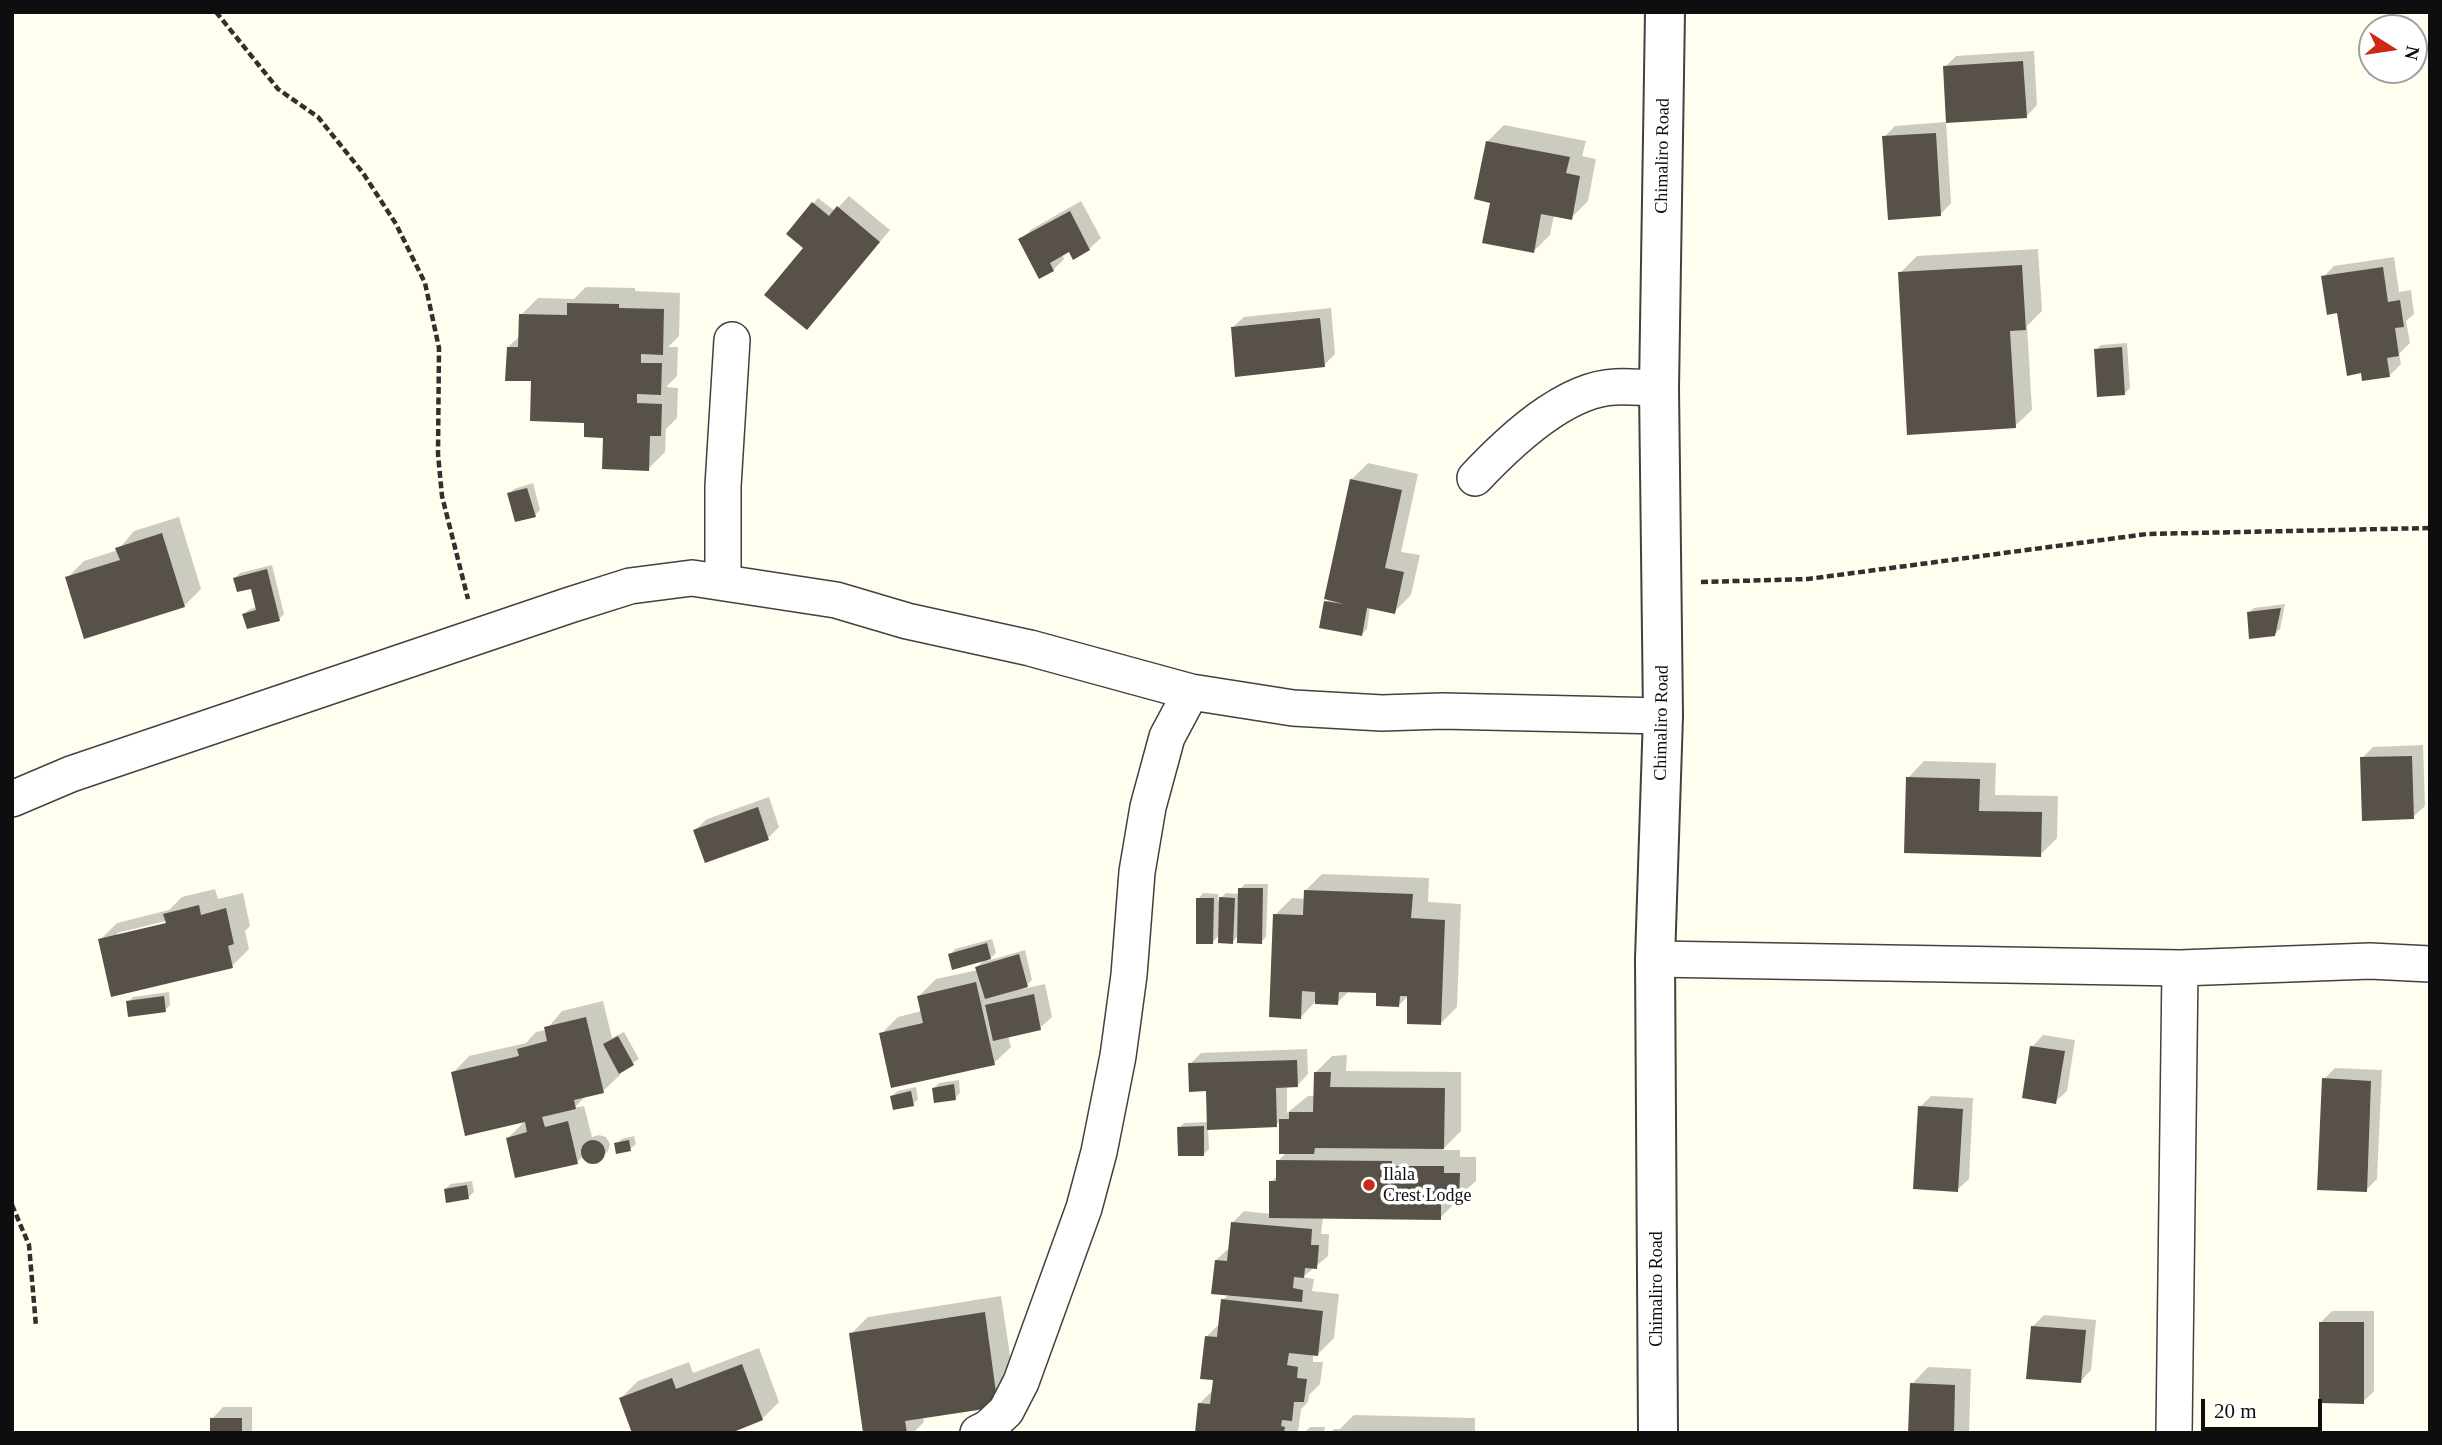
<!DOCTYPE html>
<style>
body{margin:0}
#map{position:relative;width:2442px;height:1445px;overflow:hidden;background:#fffeef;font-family:"Times New Roman",serif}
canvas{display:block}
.frame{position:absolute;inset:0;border:14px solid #0e0e0e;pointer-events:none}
.north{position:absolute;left:2358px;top:14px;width:70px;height:70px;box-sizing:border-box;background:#fff;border:2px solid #9f9f9f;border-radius:50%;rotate:102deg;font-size:19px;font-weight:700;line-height:28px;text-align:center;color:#0e0e0e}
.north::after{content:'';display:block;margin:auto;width:24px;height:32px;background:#cd2917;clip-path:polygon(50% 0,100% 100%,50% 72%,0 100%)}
.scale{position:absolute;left:2201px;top:1399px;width:121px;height:32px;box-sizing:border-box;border:4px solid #0e0e0e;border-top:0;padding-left:9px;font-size:21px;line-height:24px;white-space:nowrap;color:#0e0e0e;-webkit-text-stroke:5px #fff;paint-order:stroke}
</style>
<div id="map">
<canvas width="2442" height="1445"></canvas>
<div class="frame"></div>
<div class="north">N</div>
<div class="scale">20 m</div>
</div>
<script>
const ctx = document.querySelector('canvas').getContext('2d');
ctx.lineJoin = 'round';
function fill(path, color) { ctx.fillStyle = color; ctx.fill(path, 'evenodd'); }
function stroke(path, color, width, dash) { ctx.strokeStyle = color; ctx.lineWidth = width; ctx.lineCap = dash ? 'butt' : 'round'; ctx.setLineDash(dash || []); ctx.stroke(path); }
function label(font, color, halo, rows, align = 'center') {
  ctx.font = font + ' "Times New Roman",serif'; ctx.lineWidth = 7; ctx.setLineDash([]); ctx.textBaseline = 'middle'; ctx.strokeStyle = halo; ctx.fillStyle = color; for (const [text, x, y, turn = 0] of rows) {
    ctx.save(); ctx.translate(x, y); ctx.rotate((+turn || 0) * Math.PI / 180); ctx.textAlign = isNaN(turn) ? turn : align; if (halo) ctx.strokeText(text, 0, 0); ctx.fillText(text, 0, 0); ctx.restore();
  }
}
fill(new Path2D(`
 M2034,51L2037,105L2026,117L1945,67L1956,56Z
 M1946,122L1951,203L1940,215L1884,137L1895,126Z
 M1504,125L1586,141L1582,156L1596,159L1588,201L1571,218L1554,215L1550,235L1533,252L1492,201L1487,142Z
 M849,196L890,230L807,328L805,248L788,233L818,198L835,211Z
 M1081,201L1101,238L1089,249L1070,250L1062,254L1064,259L1053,270L1020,240L1032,229Z
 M2038,249L2042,311L2027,326L2032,410L2015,426L1900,273L1917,256Z
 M2394,257L2399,292L2411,290L2414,314L2406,321L2410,343L2399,354L2401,364L2389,376L2339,311L2323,277L2334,266Z
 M586,287L635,288V291L680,293L679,336L668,347H678L677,376L666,387L678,388L677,418L666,429L665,452L648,469L533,380L508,347L520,336L521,315L538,298L574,299Z
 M1331,308L1335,354L1324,365L1232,328L1244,317Z
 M2127,343L2130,388L2124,394L2096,350L2101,345Z
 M1368,463L1418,474L1401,552L1420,555L1411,595L1394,612L1370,607L1367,629L1362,634L1326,602L1329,599L1351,480Z
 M533,483L540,510L535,515L509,494L514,489Z
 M179,517L201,589L184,606L67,578L84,561L118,550L134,531Z
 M272,565L284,614L279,619L244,614L250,609L257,607L252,587L235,578L240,573Z
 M2285,604L2280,629L2275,634L2248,613L2254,608Z
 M2423,745L2425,806L2413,817L2362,758L2373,747Z
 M1924,761L1996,763L1995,795L2058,796L2057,838L2040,855L1908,778Z
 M769,797L779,827L768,838L695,830L707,819Z
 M1322,874L1429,878L1428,902L1461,904L1457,1007L1440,1024L1409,995L1399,1005L1378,991L1350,990L1337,1003L1315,1002L1301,1017L1275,915L1292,898L1305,899V891Z
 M1245,884H1268L1266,937L1261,942L1239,935L1232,942L1220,934L1213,942L1198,899L1203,893L1218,894V901L1226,893L1240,894V889Z
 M215,889L218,899L243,893L250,926L245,931L249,949L232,966L100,940L117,923L169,910L182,897ZM174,919L175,923L117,936V933Z
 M992,939L996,953L987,961L1025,950L1032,980L1023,989L1045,984L1052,1017L1040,1028L1008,1035L1011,1047L994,1063L881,1034L898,1017L922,1011L919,996L936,979L978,970L977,967L985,959L950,955L955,949Z
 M169,992L170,1005L165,1010L128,1002L133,997Z
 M603,1001L612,1038L624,1032L639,1059L619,1071L620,1075L603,1091L587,1095L574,1108L584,1106L592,1137L599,1135L606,1137L610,1144L608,1151L597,1163L589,1162L582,1157L577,1162L508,1138L527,1119L453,1073L469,1056L526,1043L536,1032L546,1030L562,1011Z
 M2043,1035L2075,1040L2067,1091L2055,1102L2032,1047Z
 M1307,1049L1308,1074L1297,1086H1287V1113L1308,1096H1315V1073L1332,1056L1347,1055L1346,1071L1461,1072V1131L1442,1150H1460V1157H1476V1181L1457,1198V1201L1440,1218L1323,1217L1321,1234H1329L1328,1256L1303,1277L1314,1279L1312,1291L1339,1294L1334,1338L1317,1355L1313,1354V1362H1323L1320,1384L1309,1395L1308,1402L1301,1409L1298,1432L1196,1433L1200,1403L1214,1389L1215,1379L1206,1337L1221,1322L1223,1300L1229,1294L1216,1260L1228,1249H1230L1233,1222L1244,1211L1271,1214V1182L1277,1176L1278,1161L1286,1153L1281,1120L1276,1125L1208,1128L1209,1149L1204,1154L1179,1128L1184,1123L1209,1122L1208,1089L1190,1064L1201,1053Z
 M2335,1068L2382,1070L2377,1179L2366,1190L2324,1079Z
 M959,1080L960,1093L955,1098L934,1088L939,1083Z
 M916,1087L918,1099L913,1104L892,1096L898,1091Z
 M1931,1096L1973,1098L1969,1179L1957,1190L1920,1107Z
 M634,1136L636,1144L630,1149L616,1144L622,1139Z
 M472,1181L474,1192L468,1197L445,1189L451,1184Z
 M1001,1296L1015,1388L923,1416L924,1422L913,1433H865L851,1334L868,1317Z
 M2332,1311H2374V1391L2363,1402L2321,1322Z
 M2044,1315L2096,1320L2091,1370L2080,1382L2033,1326Z
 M759,1348L779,1402L762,1419L621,1398L638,1381L689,1362L693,1373Z
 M1928,1367L1971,1369L1969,1433H1910L1912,1384Z
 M223,1407H252V1433H211L212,1419Z
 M1354,1415L1475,1418V1433H1330L1334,1429H1340Z
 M1310,1427H1325L1324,1433H1304Z`), '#0003');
fill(new Path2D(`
 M2023,61L2027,118L1946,123L1943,66Z
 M1936,133L1941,216L1888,220L1882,136Z
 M1486,141L1570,157L1566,173L1580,176L1572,220L1541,214L1534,253L1482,243L1490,203L1474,199Z
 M812,202L829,216L837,206L880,242L807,330L764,295L803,248L786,234Z
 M1070,211L1090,250L1073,260L1069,252L1050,263L1054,271L1039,279L1018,239Z
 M2022,265L2026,330L2010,331L2016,428L1907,435L1898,272Z
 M2383,267L2388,302L2400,300L2404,327L2395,328L2399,356L2387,358L2390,377L2362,381L2361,373L2347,376L2337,313L2327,315L2321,276Z
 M567,303L619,304V308L664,309L663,355L641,354V363H662L661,395L637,394V403L662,404L661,436H650L649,471L602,469L603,438L584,437V423L530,421L531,381H505L507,347H518L519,314L567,315Z
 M1320,318L1325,367L1235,377L1231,327Z
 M2122,347L2125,395L2097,397L2094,349Z
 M1350,479L1402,490L1385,568L1404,572L1395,614L1367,608L1362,636L1319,628L1324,601L1344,604L1324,599Z
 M527,488L536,517L515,522L507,493Z
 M162,533L185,607L84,639L65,577L120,560L115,548Z
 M267,569L280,621L247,629L242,614L256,610L251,589L237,592L233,578Z
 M2281,608L2275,636L2249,639L2247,612Z
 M2412,756L2414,819L2362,821L2360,757Z
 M1906,777L1980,779L1979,811L2042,812L2041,857L1904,853Z
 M758,807L769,840L705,863L693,830Z
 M1238,888H1263L1262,944L1237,943Z
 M1304,890L1413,894L1411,918L1445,920L1441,1025L1407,1024V996H1400L1399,1007L1376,1006V993L1339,992L1338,1005L1315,1004V992L1302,991L1301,1019L1269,1017L1273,914L1303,915Z
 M1219,897L1235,898L1233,944L1218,943Z
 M1196,898H1214L1213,944H1196Z
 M199,905L201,915L226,908L234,944L228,946L233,968L111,997L98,939L166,923L163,914Z
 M987,943L991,959L952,970L948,954Z
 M1019,954L1028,987L985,999L975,967Z
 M976,982L995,1065L891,1088L879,1033L923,1023L917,996Z
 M1034,994L1041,1030L993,1041L985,1005Z
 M164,996L166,1012L128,1017L126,1001Z
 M586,1017L604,1093L574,1100L576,1109L542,1117L545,1127L568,1121L578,1164L515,1178L506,1138L527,1132L525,1122L465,1136L451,1072L519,1056L517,1049L547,1041L544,1027Z
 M618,1036L634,1065L619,1074L603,1044Z
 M2030,1046L2065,1051L2056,1104L2022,1098Z
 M1297,1060L1298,1087L1276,1088L1277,1127L1207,1130L1206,1091L1189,1092L1188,1063Z
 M1314,1072H1331L1330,1087L1445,1088L1444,1149L1315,1148L1314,1154H1279V1119H1289V1112H1313Z
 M2322,1078L2371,1081L2367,1192L2317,1190Z
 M954,1084L956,1100L934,1103L932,1088Z
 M911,1091L914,1106L893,1110L890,1096Z
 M1918,1106L1963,1109L1958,1192L1913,1189Z
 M1204,1126V1156H1178L1177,1127Z
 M581 1152a12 12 0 1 1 24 0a12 12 0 1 1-24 0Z
 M629,1140L631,1151L616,1154L614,1143Z
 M1276,1160L1392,1161V1166H1444V1173H1460L1459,1199H1441V1220L1269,1218V1181H1276Z
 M467,1185L469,1199L446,1203L444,1189Z
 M1231,1222L1312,1229L1311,1245H1319L1317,1269L1305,1268L1304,1278L1294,1277L1293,1288L1303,1290L1302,1302L1211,1294L1215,1260L1227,1261Z
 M1221,1299L1323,1311L1318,1356L1289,1353L1287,1365L1298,1367L1297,1378L1307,1379L1304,1402H1294L1292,1421L1282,1420L1281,1426L1285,1427L1284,1433H1195L1198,1403L1210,1404L1213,1380L1200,1379L1205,1336L1217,1337Z
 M985,1312L998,1407L905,1421L907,1433H863L849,1333Z
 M2319,1322H2364V1404L2319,1403Z
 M2031,1326L2086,1330L2081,1383L2026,1379Z
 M742,1364L763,1420L731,1433H632L619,1398L672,1378L676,1389Z
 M1910,1383L1955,1385L1954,1433H1908Z
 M210,1418H242V1433H210Z`), '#585149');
const minor = new Path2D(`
 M1475,478C1508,443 1564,389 1615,387C1629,386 1644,388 1659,388
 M723,581V486L732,340
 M12,799L71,774L570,605L630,586L692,578L836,600L907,621L1030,648L1191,692L1293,708L1382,713L1442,711L1663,716
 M1655,959L2180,968L2370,961L2430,964
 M978,1433L988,1428L1006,1411L1021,1382L1084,1208L1099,1152L1118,1056L1129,975L1137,872L1148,807L1167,737L1191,692
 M2174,1433L2180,968`);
const tertiary = new Path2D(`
 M1658,1433L1655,959L1663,716L1659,388L1665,12`);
stroke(minor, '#414141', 38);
stroke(tertiary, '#414141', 42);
stroke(new Path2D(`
 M216,12L278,89L318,117L363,173L396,224L425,283L439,348L438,454L442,496L468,599
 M1701,582L1808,579L2147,534L2430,528
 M12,1205L29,1245L36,1326`), '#303030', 4.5, [7, 3.5]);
stroke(minor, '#fff', 35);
stroke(tertiary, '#fff', 38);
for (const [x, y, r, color] of [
 [1369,1185,7,"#cd2917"]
]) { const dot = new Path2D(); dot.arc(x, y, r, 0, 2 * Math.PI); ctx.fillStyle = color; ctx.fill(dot); stroke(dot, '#fff', 2.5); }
label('18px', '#0e0e0e', '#fff', [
 ["Chimaliro Road",1663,156,-89],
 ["Chimaliro Road",1662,723,-89],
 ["Chimaliro Road",1657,1289,-90]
]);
label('18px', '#0e0e0e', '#fff', [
 ["Ilala",1383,1175],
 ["Crest Lodge",1383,1196]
], 'left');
</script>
